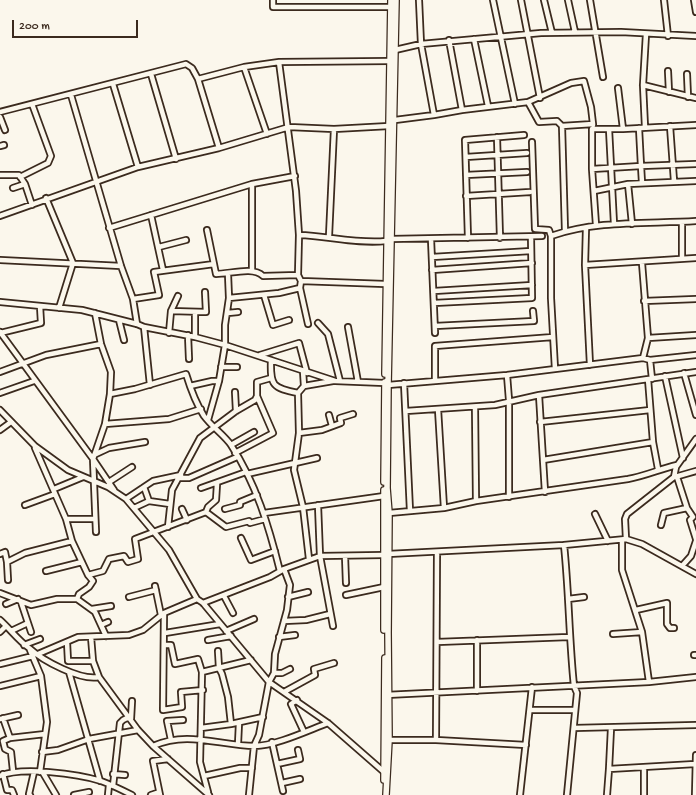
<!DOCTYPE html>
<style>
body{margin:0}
#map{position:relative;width:696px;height:795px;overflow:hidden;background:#fbf7ec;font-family:"Gochi Hand",sans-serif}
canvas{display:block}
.scale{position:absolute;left:12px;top:20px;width:126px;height:18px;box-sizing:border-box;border:2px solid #3b2a1e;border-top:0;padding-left:5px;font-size:12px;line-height:14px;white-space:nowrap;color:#3b2a1e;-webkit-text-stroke:3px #fbf7ec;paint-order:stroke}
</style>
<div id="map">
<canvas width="696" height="795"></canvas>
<div class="scale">200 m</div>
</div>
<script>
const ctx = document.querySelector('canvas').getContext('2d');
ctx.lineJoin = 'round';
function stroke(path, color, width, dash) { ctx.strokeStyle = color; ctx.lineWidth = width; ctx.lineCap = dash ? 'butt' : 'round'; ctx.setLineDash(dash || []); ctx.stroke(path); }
const minor = new Path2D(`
 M273,0V7H391
 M493,0L515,104
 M521,0L540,98
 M544,0L552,33
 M568,0L575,32
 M590,0L603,77
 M664,0L668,36
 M694,0L696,12
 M474,39L488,106
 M449,40L462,110L528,102L571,83L584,81L591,107L593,124
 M395,50L421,44L541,33L621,32L696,36
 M279,62L296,191L299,235L298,275L301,281L300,288L308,324
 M244,67L267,134
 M668,71L669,92
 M151,74L176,159
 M687,74L688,97
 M198,79L244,67L279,62L390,61
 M113,84L138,167
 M643,85L696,98
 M618,88L623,129
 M71,95L121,266L133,299L137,324
 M528,102L539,122L557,121L562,126
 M0,112L186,64L192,68L198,79L219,148
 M434,115L462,110
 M0,117L5,130
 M395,120L434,115L421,44L419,0
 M670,126L674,181
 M645,127L643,85L646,34
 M639,128L641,166L696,164
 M609,129L614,224
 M497,137L500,238
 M532,142L535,229L549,230L551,236V298L555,369
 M0,146L4,145
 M466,157L527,153
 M592,169L641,166L642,183
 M0,175H19L25,184L32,205
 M466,175L527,172
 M20,177L48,163L51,156L32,104
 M252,184V271
 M628,184L632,224
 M13,188L25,184
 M594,191L628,184L696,181
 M466,196L530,192
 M46,198L73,263L59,308
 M151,215L163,270
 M0,216L138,167L219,148L289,127L334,129L389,126
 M596,225L592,169V129H623L696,125
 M109,228L252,184L295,176
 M586,228L585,265L590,365
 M207,230L216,274C230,274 253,266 263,276L298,275
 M565,231L562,126L593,124V125
 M299,235C328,236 357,244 386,241
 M329,236L334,129
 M551,236C597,220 648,224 696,221
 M468,238L465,140L524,135
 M391,239L542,236
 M431,239L435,333
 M159,247L186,240
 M432,257L531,251
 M682,258V222
 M0,260L121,266
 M642,263L648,338L643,358
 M585,265L696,258
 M432,270L532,263
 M301,281L385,284
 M434,291L532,285
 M264,295L273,325L289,320
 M229,298L279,293L300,288
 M133,299L159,295L154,272L214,264
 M644,301L696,299
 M0,302L82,310L137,324L144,327L195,337L225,345L335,381L385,383
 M434,303L532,298L531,237
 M171,311L206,312L205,292
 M95,313L101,344L111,372L110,394L105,424L93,459L114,490
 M228,313L238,312
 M119,320L124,340
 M318,323L328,334L340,381
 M435,326L534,321L533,311
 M144,327L150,385
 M348,327L358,382
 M0,332L93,459L96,532
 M0,333L41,323L40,306
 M169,333L171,311L178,296
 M188,335L189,359
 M195,337V312
 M648,338L696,335
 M260,355L299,343L307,373
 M271,360C270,386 273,388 298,393L304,386L333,381
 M650,360L696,355
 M221,367H237
 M303,371L304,386
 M0,372L46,355L101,344
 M684,373L696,415
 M507,375L509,400V497
 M665,376L683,458
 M648,379L653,442L658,469
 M435,381V346L553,337
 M404,383L410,511
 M388,385L507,375L643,358L650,360L652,379
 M190,386L212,381H219
 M235,392L236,411
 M0,393L34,381
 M298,393L299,433L294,470L303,507L309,559
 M110,394L135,389L186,374C190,387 197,405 204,416C212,427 224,435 231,445C256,483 269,527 280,571
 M539,395L545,492
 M475,407L476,501
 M438,409L444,508
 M0,410L35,446L68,470L108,487L126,499L169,550L197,599L203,603L269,682L328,723L384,772
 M406,411L495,405L539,395L696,372
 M329,415L332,426
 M208,420L219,381L225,345V325L229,298L228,274
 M540,422L650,410
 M105,424L169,419L201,409
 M0,430L11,422
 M299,433L322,430L341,423L340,418L353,414
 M231,445L254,432
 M35,448L66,519L72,541L88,575L93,581L89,587L79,594L77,599
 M235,453L273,433L257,396V382L271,378
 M94,455L109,448L145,442
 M543,460L653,442
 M247,474L317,458
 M675,477L696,471
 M677,477L687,508L693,517L690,520L696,539
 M178,478H189L237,457
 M109,482L132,467
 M144,487L149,501L170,504
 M201,488L246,472
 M54,489L83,477
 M126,499L153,481L181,475
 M25,505L55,494
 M318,505L320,556L333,626
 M134,508L149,501
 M182,509L187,520
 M225,509L240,505V502L257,495
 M206,512L226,527L249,521L250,523L265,519
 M264,513L384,496
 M389,513L444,508L476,501L628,479C645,476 660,469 677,465
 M595,514L608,541
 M66,519H95
 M661,525L664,513L687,508
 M168,527L172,490L200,438L236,411L255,400L257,396
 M241,538L251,560L275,551
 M626,539L625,519L627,514L674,477L676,467L696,439
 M622,540V570L642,632L649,682
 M564,545C569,592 569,639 574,686L577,693L567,795
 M0,554L5,552L7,562
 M388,554L564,545L626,539L642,544L696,574
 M345,556L346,583
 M682,566L691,556L696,541
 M46,571L82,562
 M88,575L103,571L109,559L124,556L128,562L138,559L135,539L206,512L208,507L216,500L217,484
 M8,580L7,562L25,553L72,541
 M155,586L161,615
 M0,593L31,605L57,599H77L95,612L106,636
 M346,595L384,587
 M224,596L233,613
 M129,597L156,590
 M288,597L308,592
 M568,599L584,597
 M21,602L28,623
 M203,603L270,577L284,569L320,556L383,555
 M6,604L18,599
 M92,609L111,606
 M636,610L667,603V624L670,628H674
 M164,613L163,710L182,707L181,692L203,690
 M0,620C10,629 18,640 29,648C43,661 81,681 99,677L138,730L153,746L209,795
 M284,621L306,620L330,614
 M101,625L108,622
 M11,631L28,623L31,632
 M226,631L254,619
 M0,632L6,626
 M165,633L220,624
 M613,634L642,632
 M91,637L93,661L99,677
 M279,637L295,635
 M208,640L231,636
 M477,640V691
 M67,642L68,661H93
 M437,642L569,637
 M24,645L40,639
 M165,645H171L175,664L198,659L202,672
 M30,650L41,676L47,722L40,772
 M218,651L219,668L222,674L228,697L231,724
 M38,654L78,637L129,635L143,630L164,613L197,599
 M694,655H696
 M0,664L33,656
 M69,672L100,781
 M274,673H282L290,669
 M0,686L41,676
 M284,692L315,675L314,669L334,663
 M386,695L649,682L696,677
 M297,700L291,704L304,732
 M530,710H575
 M3,718L10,738
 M0,719L18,715
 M131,719L132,701
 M201,728L231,724L263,717
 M574,728L696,725
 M171,740L167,721L183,720
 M389,740H436L526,745
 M436,740L437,553
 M272,742L283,791
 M238,744L239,723
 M153,746C188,730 220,746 255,746C275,746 309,730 328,723
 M42,752L58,750L89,739L138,730
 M277,764L300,759L298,750
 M644,767V795
 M609,769L611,728
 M13,771L11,752L5,749L3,741L10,738L45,734
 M43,773L56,795
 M3,774L7,790H12L14,795
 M113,774L125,775
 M0,776C21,766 78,774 101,781C112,785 122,790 132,795
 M204,776L240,768H252
 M282,783L300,779
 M113,786L120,723L123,720L129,717
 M208,792L200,762L202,672L251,660
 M30,795L29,794L34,772
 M74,795L89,792
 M108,795L109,785
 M151,795L157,793L159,795
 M160,795L153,761L168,759
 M249,795L254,746L259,735L269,682L274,673L275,654L287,610L290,585L284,569
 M520,795L532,687
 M607,795L609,769L695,764
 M695,795L696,755`);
const major = new Path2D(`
 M385,374L391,0
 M384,482L385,382
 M384,490V630
 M384,780L385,658
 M386,795L389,740L388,633L389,513L387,488L388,385L396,0`);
stroke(minor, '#3b2a1e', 8);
stroke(major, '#3b2a1e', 8);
stroke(minor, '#fbf7ec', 4.5);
stroke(major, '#fbf7ec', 5.5);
</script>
